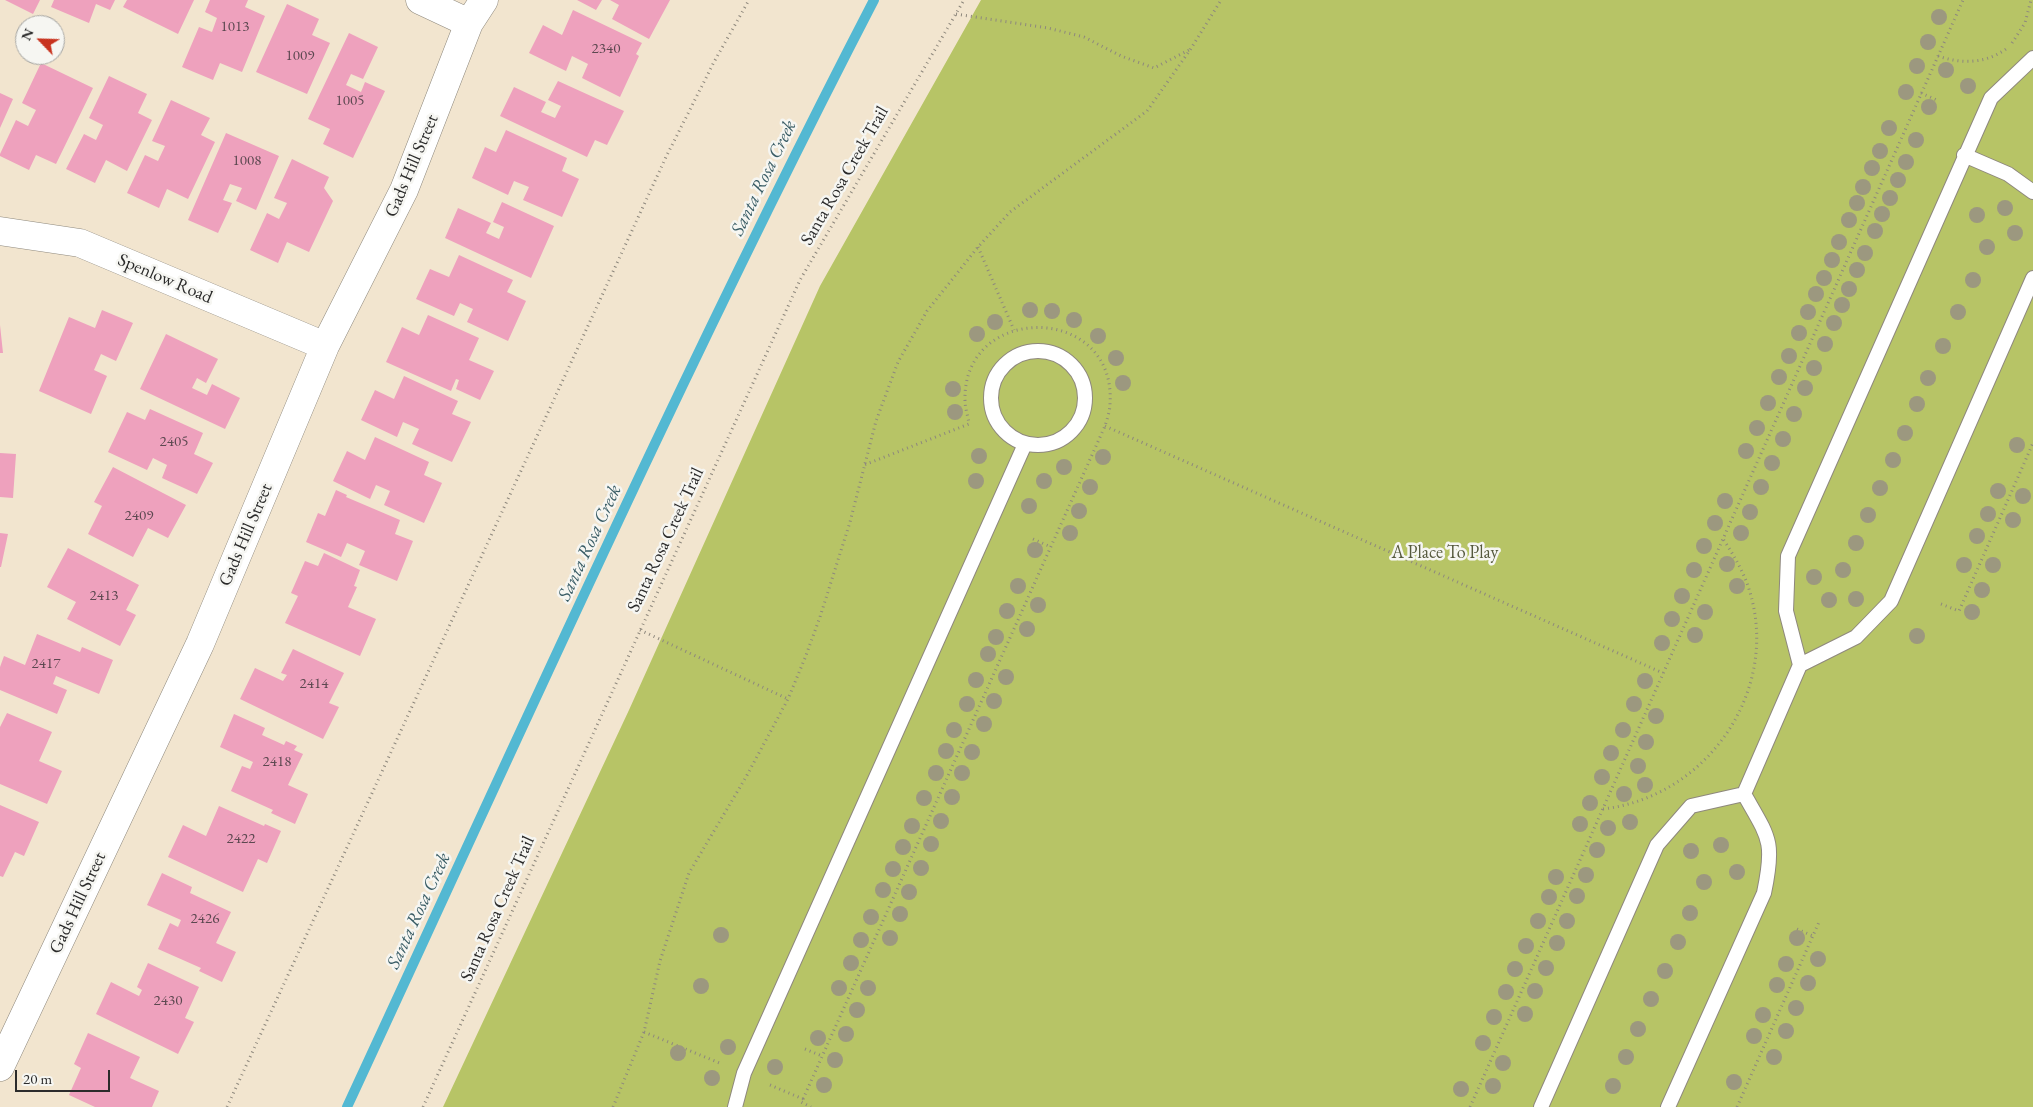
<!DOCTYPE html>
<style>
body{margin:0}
#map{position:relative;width:2033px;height:1107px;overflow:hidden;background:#f2e5cf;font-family:"EB Garamond",serif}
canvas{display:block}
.north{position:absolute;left:15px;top:15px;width:50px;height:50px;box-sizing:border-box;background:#f6f6f2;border:1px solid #a5a5a2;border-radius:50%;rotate:294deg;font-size:14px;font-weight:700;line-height:20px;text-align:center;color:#2b2b2b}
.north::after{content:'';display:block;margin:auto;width:18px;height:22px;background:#c8321e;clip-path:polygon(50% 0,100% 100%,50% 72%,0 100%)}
.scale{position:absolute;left:15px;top:1070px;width:95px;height:22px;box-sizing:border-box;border:2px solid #2b2b2b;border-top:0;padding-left:6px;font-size:15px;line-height:18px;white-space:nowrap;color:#2b2b2b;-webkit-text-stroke:4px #f6f6f2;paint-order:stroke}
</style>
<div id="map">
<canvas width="2033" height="1107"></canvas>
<div class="north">N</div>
<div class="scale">20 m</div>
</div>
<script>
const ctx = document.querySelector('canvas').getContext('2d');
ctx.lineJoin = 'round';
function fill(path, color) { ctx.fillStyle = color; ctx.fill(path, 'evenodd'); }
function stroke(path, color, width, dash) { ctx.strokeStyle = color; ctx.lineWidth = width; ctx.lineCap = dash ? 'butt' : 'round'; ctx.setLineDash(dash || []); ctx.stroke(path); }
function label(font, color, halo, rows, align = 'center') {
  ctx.font = font + ' "EB Garamond",serif'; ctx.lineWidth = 5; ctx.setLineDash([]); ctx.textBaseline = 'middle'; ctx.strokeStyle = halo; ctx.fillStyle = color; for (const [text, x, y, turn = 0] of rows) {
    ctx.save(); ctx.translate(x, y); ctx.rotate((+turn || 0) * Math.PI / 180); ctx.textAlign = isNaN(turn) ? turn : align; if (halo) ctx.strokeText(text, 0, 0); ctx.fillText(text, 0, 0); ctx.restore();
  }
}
fill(new Path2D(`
 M981,0H2033V1107H443L629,710L820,286Z`), '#b7c466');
stroke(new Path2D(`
 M347,1107C519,736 686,363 874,0`), '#53b8d2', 10);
fill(new Path2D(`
 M5,0H40L33,14Z
 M54,0H115L110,10L96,4L89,23L51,7Z
 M127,0H194L178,34L123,7Z
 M210,0H248L245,7L265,16L242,72L220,63L213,80L182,67L199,27L212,32L217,18L205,12Z
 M577,0H602L596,10Z
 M610,0H670L649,39L612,19L619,5Z
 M287,4L319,19L312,35L330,43L307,94L256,72Z
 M573,10L642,43L636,54L639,56L620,97L582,78L588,64L572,56L566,71L529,53L543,25L562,35Z
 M349,33L378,47L363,79L351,74L346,85L361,92L365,82L385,91L353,158L323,144L330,129L308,119Z
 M41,63L93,88L56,164L36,155L29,170L0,156V154L16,120L28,126L36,110L22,103Z
 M109,76L147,94L138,113L152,120L127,171L106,160L95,183L66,169L84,134L96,140L103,125L89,118Z
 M558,81L624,111L607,145L595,140L587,157L500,116L514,87L546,102L541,112L555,118L561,106L548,100Z
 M0,93L13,99L0,128Z
 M171,100L210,118L201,135L215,142L188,199L167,189L159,208L127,193L145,155L158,161L165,146L152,141Z
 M506,130L567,158L562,171L579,179L562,217L523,200L529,187L514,181L508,195L472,178L485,147L496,152Z
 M226,133L279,156L256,210L236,201L242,188L230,184L223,200L232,203L218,233L188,220Z
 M292,159L329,177L324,188L333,201L309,252L287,242L278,263L250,250L267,213L279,219L287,203L274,198Z
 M502,202L554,226L531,278L445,238L458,208L491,223L486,233L499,239L504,227L493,222Z
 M459,255L513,280L507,292L526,301L508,341L467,322L473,309L460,303L454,316L416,299L430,269L449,277Z
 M102,310L133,323L116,361L101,354L94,370L107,376L91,414L39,391L69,317L95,328Z
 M428,315L479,338L469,360L494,371L480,400L456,389L459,380L456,379L451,391L386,362L402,327L419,335Z
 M0,325L3,353H0Z
 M166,334L218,359L206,383L197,378L192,388L207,395L212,384L240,398L225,429L140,389Z
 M404,376L458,401L452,414L471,422L452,462L412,444L419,429L403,422L397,437L361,420L375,390L394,399Z
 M150,409L203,433L194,454L213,463L197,494L162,478L167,465L153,458L147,470L108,452L127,412L145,420Z
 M375,437L429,462L424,475L442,483L424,523L384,505L390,491L376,485L370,499L333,481L347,451L365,460Z
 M0,453L16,454L13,498L0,497Z
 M113,467L186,505L168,538L148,528L133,557L88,534L102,506L94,502Z
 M336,490L347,495L346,497L400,520L395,534L413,541L397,581L359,565L365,551L347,543L341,557L306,542L318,513L325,516Z
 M0,533L8,534L1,567H0Z
 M68,548L139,585L126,610L136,615L120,646L67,619L76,602L47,587Z
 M324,553L360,570L354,586L357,587L348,607L376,619L360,656L285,623L298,596L291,593L305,561L318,566Z
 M37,634L80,652L82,647L113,660L99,694L56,676L53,684L67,690L57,714L0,690V667L4,656L25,665Z
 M293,649L344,673L329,703L339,707L323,739L240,699L255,668L283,681L287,675L281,673Z
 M7,713L52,732L39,761L62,771L47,804L0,784V727Z
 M234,714L265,728L262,735L284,745L286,741L297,746L294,750L303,754L288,785L308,794L295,824L271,813L273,810L231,791L242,766L250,769L253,762L220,747Z
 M0,805L39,822L24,856L15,852L3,877L0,876Z
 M219,806L264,826L265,824L281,831L267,863L258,859L243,892L168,857L183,825L206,836Z
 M162,873L192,887L190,893L231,912L216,943L236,952L222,982L199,971L201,968L158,949L170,923L178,927L181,920L147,905Z
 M148,963L199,987L185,1018L194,1022L178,1054L96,1014L111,982L139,996L142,990L137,987Z
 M88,1033L140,1057L130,1078L159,1091L152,1107H95L69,1095L81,1068L74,1064Z`), '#eea1bd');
const lane = new Path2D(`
 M1964,155L2008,174L2033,192
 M991 398a47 47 0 1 1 94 0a47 47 0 1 1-94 0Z
 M1800,665L1856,637L1891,601L2033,278
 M735,1107L744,1073L1025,444
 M1541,1107L1657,845L1691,806L1744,794L1800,665L1786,611L1788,556L1991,98L2033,58
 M1668,1107L1764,893C1775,841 1769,838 1744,794`);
const street = new Path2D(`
 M420,0L469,23
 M0,231L80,243L325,346
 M0,1067L200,644L325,346L404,190L469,23L484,0`);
stroke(lane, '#8e887d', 16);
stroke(street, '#8e887d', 29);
stroke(new Path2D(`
 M956,14L1048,28L1084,37L1121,56L1154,68L1189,50
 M2012,43L2025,23L2031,0
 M1938,56C1961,64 1985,64 2006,49
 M1921,93L1939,101
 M978,247L1014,330
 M1105,426L1663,673
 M1033,539L1051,547
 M1941,604L1959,611L2033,443
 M640,630L788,699
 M1603,809C1708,797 1783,688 1748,586C1742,569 1733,554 1723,539
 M1797,929L1813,936
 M644,1032L722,1064
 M805,1049L822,1056
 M770,1085L803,1099L801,1102L811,1107
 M803,1099L1105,426C1107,419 1110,411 1110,404C1117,303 962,302 965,401C965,408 968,416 969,424L864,465
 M227,1107L666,157L714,62L749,0
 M423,1107L800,280L964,0
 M613,1107L644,1032L660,961L689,873L746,777L788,699L805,658L820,617L850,522L876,421L898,362L927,311L978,247L1010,212L1147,111L1190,50L1221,0
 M1470,1107L1963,0
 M1737,1107L1819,922`), '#8e887d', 3, [1, 4]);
stroke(lane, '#fff', 14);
stroke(street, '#fff', 28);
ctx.fillStyle = '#9c987f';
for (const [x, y] of [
 [1939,17],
 [1928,42],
 [1917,66],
 [1946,70],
 [1968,86],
 [1906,92],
 [1929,107],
 [1889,128],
 [1916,140],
 [1880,151],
 [1906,162],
 [1872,168],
 [1898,180],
 [1863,187],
 [1890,198],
 [1857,203],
 [2005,208],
 [1882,214],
 [1977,215],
 [1849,220],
 [1875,231],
 [2015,233],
 [1839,242],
 [1987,247],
 [1865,253],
 [1832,260],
 [1857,270],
 [1824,278],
 [1973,280],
 [1849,289],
 [1816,294],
 [1842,305],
 [1030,310],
 [1052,311],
 [1808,312],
 [1958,312],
 [1074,320],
 [995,322],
 [1834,323],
 [1799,333],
 [977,334],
 [1098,336],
 [1825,344],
 [1943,346],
 [1789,356],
 [1116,358],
 [1814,368],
 [1779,377],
 [1928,378],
 [1123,383],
 [1805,388],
 [953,389],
 [1768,403],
 [1917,404],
 [955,412],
 [1794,414],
 [1757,428],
 [1905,433],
 [1783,439],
 [2017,445],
 [1746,451],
 [979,456],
 [1103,457],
 [1893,460],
 [1772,463],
 [1064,467],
 [976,481],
 [1044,481],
 [1090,487],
 [1761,487],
 [1880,488],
 [1998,491],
 [2023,496],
 [1725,501],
 [1029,506],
 [1079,511],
 [1750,512],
 [1988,514],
 [1868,515],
 [2013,520],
 [1715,523],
 [1070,533],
 [1741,533],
 [1977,536],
 [1856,543],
 [1704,546],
 [1035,550],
 [1727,564],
 [1964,565],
 [1993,565],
 [1694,570],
 [1843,570],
 [1814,577],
 [1018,586],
 [1737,586],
 [1982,590],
 [1682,596],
 [1856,599],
 [1829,600],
 [1038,605],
 [1007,611],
 [1705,612],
 [1972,612],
 [1672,619],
 [1027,629],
 [1695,635],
 [1917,636],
 [996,637],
 [1662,643],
 [988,654],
 [1006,677],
 [976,680],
 [1645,681],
 [994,701],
 [967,704],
 [1634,704],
 [1656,716],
 [984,724],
 [954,730],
 [1623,730],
 [1646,742],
 [946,751],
 [972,752],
 [1611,753],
 [1638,766],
 [936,773],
 [962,773],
 [1602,777],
 [1645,785],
 [1624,794],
 [952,797],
 [924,798],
 [1590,803],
 [941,821],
 [1630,822],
 [1580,824],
 [912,826],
 [1608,828],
 [931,844],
 [1721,845],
 [903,847],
 [1597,850],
 [1691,851],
 [921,868],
 [893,869],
 [1737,872],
 [1586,875],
 [1556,877],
 [1704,882],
 [883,890],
 [909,892],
 [1577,896],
 [1549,897],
 [1690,913],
 [900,914],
 [871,917],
 [1538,921],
 [1567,921],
 [721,935],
 [890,938],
 [1797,938],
 [861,940],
 [1678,942],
 [1557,943],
 [1526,946],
 [1818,959],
 [851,963],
 [1786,964],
 [1546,968],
 [1515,969],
 [1665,971],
 [1808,983],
 [1777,985],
 [701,986],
 [839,988],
 [868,988],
 [1535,991],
 [1506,992],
 [1651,999],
 [1796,1008],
 [857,1010],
 [1525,1014],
 [1763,1015],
 [1494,1017],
 [1638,1029],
 [1786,1031],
 [846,1034],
 [1754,1036],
 [818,1038],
 [1483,1043],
 [728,1047],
 [678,1053],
 [1626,1057],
 [1774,1057],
 [835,1060],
 [1503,1063],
 [775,1067],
 [712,1078],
 [1734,1082],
 [824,1085],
 [1493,1086],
 [1613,1086],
 [1461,1089]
]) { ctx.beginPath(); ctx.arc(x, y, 8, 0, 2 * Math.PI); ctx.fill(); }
label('15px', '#5c4850', null, [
 ["1013",235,27],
 ["2340",606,49],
 ["1009",300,56],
 ["1005",350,101],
 ["1008",247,161],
 ["2405",174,442],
 ["2409",139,516],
 ["2413",104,596],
 ["2417",46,664],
 ["2414",314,684],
 ["2418",277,762],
 ["2422",241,839],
 ["2426",205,919],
 ["2430",168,1001]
]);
label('18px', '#2b2b2b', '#f6f6f2', [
 ["Gads Hill Street",412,166,-67],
 ["Santa Rosa Creek Trail",845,176,-60],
 ["Spenlow Road",165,279,23],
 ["Gads Hill Street",246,535,-67],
 ["Santa Rosa Creek Trail",666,540,-65],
 ["Gads Hill Street",78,903,-65],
 ["Santa Rosa Creek Trail",498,909,-66]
]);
label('18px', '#55593d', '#f6f6f2', [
 ["A Place To Play",1445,553]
]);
label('italic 19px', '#395c65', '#f6f6f2', [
 ["Santa Rosa Creek",764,178,-64],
 ["Santa Rosa Creek",590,543,-65],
 ["Santa Rosa Creek",419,911,-65]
]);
</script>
